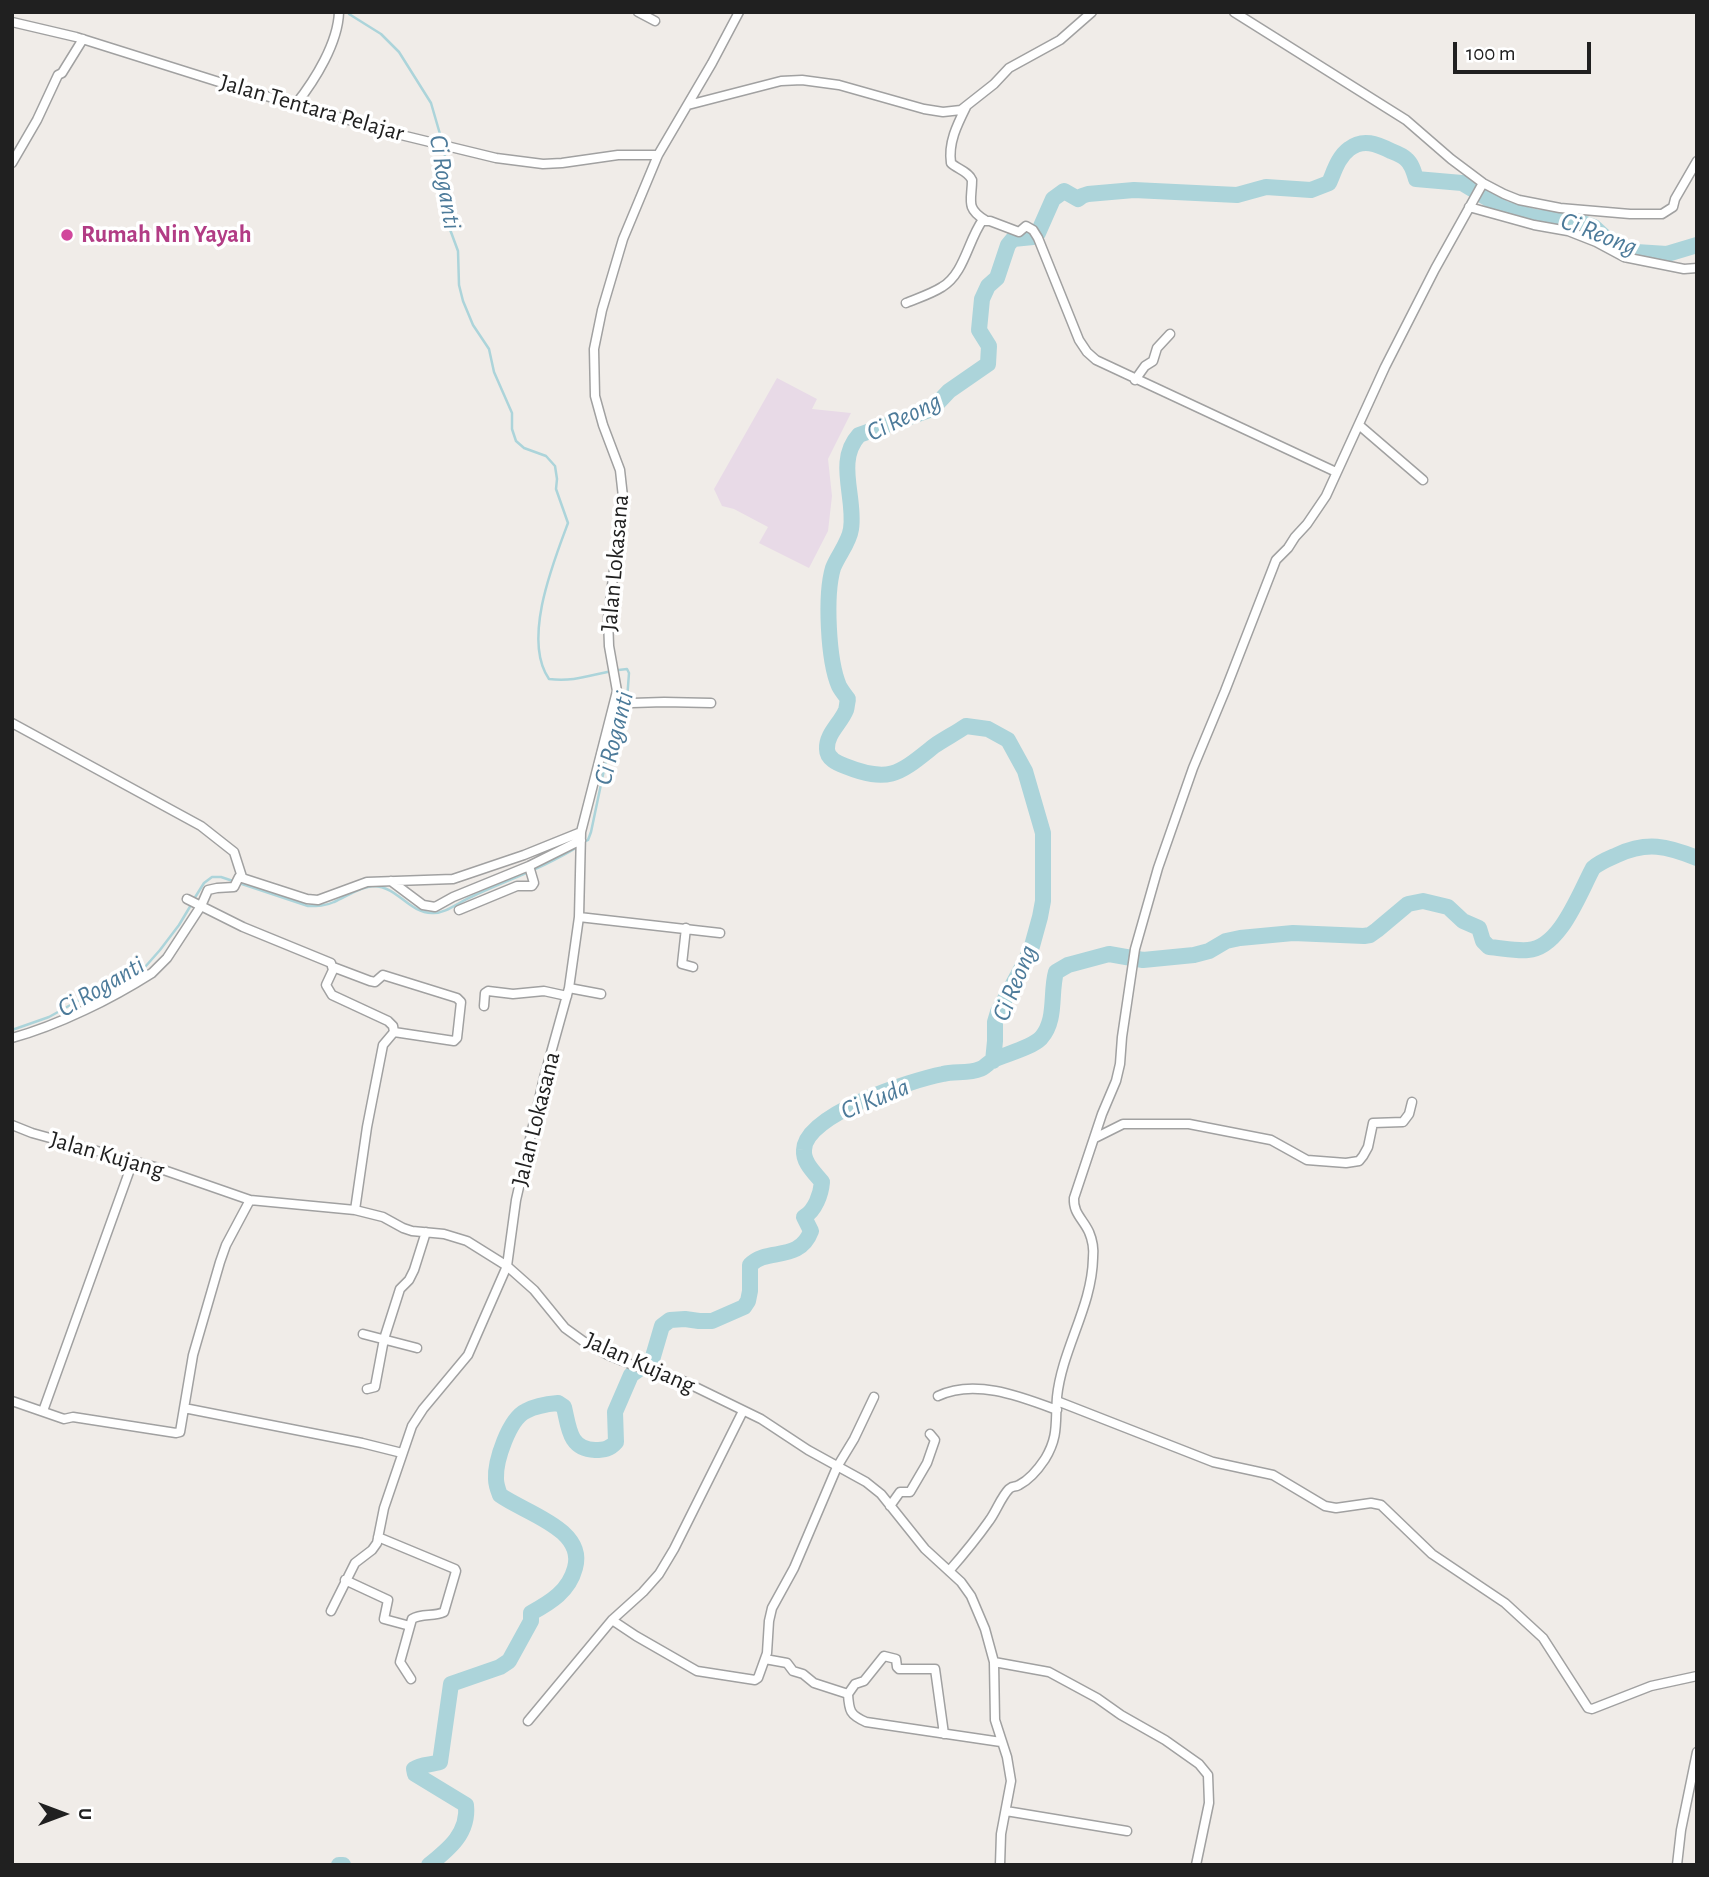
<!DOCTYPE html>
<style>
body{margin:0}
#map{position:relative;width:1709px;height:1877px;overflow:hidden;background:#f0ece8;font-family:"Alegreya Sans",sans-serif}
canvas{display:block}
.frame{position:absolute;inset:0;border:14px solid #202020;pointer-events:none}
.north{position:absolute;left:28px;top:1779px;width:70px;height:70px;-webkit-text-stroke:5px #fff;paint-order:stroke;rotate:90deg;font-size:19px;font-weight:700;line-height:28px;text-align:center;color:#202020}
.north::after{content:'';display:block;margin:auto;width:24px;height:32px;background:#202020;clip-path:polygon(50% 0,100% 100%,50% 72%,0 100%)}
.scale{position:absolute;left:1453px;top:42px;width:138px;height:32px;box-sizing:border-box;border:4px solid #202020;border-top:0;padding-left:9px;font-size:21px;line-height:24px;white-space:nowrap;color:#202020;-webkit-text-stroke:5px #fff;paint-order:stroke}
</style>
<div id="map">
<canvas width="1709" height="1877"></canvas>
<div class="frame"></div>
<div class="north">U</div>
<div class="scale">100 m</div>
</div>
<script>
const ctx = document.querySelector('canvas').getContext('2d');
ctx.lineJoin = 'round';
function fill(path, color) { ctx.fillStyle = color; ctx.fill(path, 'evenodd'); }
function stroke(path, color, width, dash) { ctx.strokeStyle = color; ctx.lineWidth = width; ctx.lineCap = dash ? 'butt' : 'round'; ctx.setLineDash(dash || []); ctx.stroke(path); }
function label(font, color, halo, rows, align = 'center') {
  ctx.font = font + ' "Alegreya Sans",sans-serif'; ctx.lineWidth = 7; ctx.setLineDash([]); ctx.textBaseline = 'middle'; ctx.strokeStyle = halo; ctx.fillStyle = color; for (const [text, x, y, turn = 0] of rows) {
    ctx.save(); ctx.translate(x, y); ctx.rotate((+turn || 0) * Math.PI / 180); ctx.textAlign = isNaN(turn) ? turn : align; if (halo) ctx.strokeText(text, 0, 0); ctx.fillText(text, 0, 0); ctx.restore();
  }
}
fill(new Path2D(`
 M777,378L817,399L812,409L851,413L828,459L832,496L828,531L809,568L759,543L768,527L734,509L722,506L714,489Z`), '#e8dae7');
stroke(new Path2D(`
 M349,12V14L381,34L399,52L431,103L442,141
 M443,148L445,156L448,224L458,251L459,285L463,301L473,325L489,349L494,372L512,413V429L516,441L524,448L546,456L555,466L557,479L556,489L568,523C553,563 522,640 549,679C579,683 598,671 627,669L629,673L627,700
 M584,842L588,840L591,832L609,746L622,720L625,706
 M194,899L204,883L212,877H221L308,906C317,906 326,906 334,902C346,897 361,886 374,886C398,887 409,913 432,913C445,914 459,902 471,897C507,880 546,867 579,846
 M12,1030L49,1017L99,989L145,967L160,950L179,925L191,905`), '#acd4da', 2.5);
stroke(new Path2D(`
 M993,1061L995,1041V1022L998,1012L1026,960L1032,946L1040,917L1043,901V833L1025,771L1008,740L988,729L966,726C956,733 944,739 934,746C900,773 890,784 845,766C837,763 827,759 827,749C826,734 841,723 846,710C847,707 847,703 848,699C845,695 841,690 839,686C828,660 825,595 833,568C838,555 849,543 851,529C856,498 835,461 859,435L932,409L949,391L988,364L989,346L979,330L982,299L988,286L997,278L1008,245L1013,239L1033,237L1038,233L1053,199L1064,191L1078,199L1082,196L1088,194L1134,190L1237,195L1266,187L1311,190L1329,183C1334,172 1338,157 1349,149C1363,138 1377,144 1391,151C1396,153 1402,155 1406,159C1412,164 1414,172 1416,179L1462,183L1505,209L1518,213L1540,218L1566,217L1594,227L1608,240L1636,252L1667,254L1697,245
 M339,1865H343
 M429,1865C449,1849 469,1833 466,1805L415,1774L414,1769C421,1764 431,1765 440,1762L451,1684L500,1667L509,1661L531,1621V1613C551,1602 569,1591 575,1568C586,1529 525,1513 500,1495C498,1490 496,1485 496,1479C495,1461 509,1419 526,1411C535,1406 547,1404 558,1403L564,1407C569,1428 569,1449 595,1450C604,1450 610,1449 616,1442L615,1412L631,1375L652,1360L662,1326L670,1320L685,1319L699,1321H712L744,1307L748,1301L750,1291V1265C767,1247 799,1263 811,1231L804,1217C815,1211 821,1194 822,1182C815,1173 803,1163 804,1150C805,1114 912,1080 943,1074C954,1071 969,1074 980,1069C984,1068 988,1063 993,1060C1006,1054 1031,1048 1041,1038C1057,1020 1050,993 1056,972L1068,965L1109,954L1143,960L1194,955L1209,951L1226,941L1240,938L1293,933L1364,936L1370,935L1377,930L1408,904L1423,901L1448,907L1463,921L1479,928L1483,941L1489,947C1502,948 1515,951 1528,950C1560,948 1579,894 1593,868C1600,862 1608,859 1617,855C1647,841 1667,846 1697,858`), '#acd4da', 16);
const street = new Path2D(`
 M638,12L655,21
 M1234,12L1406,120L1451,159L1483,183L1504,194L1519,200L1560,208L1630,214H1662L1673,207L1675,199L1697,161
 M12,22L76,37L235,87L397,134L496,158L543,164L562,163L618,155H658
 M296,104C315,80 338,43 339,12
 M688,105L781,81L802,80L839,85L924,109L943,112L961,110L994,84L1009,68L1060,40L1092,12
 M966,107C957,125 948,143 951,163C957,169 968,171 972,180C972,200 965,208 985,220
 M12,163L37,120L58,75L62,73L83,39
 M1469,207L1534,225L1568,231L1596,242L1624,257L1684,269L1697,268
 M906,303C918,298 931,294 942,287C964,274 968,241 982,221H990L1019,232L1026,226L1033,230L1038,238L1079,340L1087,352L1096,360L1336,472
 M1135,380L1145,366L1153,361L1157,348L1170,334
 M1359,425L1423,480
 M615,702L632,703L664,702L711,703
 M12,723L201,826L234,852L242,877
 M391,881L423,905L435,907L453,897L529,866L581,840
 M187,899L243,927L331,963L333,970L326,985L332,995L388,1021L393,1026L394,1032L383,1045L367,1127L355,1210
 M459,910L517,886H532L534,883L529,866
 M579,917L720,933
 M686,928L682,964L693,967
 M333,967L370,981L375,982L383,975L457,998L461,1002L457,1038L454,1041L394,1032
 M569,988L601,994
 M484,1006L485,993L488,991L513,994L544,991L567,996
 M12,1038C59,1025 111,999 152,973L167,958L201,906L208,890L217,888L234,887L239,877L307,899L318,900L367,882L453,879L524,855L581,832
 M12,1125L32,1133L155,1167L250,1200L355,1210L383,1217L403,1228L412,1231L444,1234L467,1241L507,1266L534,1290L565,1328L583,1341L608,1355L630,1364L683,1381L761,1419L808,1450L866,1482L881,1494L925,1549L961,1582L971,1596L985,1629L994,1662L995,1720L1007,1757L1011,1781L1001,1834L1000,1865
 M1095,1138L1123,1124H1189L1271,1140L1307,1160L1346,1163L1359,1161L1363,1156L1368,1147L1373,1123L1403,1122L1409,1114L1412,1102
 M363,1334L417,1348
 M367,1389L375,1387L384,1339L400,1289L409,1280L414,1270L426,1232
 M938,1396C975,1378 1022,1397 1057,1410
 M12,1401L64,1419L73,1417L176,1433L180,1432L193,1355L220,1262L226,1245L250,1200
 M1057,1401L1213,1462L1273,1475L1325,1506L1336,1508L1371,1503L1381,1505L1432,1554L1505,1603L1543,1638L1588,1708L1592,1709L1651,1686L1697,1676
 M184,1408L362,1443L402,1453
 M43,1411L133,1161
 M890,1506L900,1492H910L927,1463L935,1440L930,1434
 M378,1537L455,1569L456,1571L444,1612C434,1617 422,1613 412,1619L400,1662L411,1679
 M949,1571C963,1555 977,1538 989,1521C996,1512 1001,1497 1009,1489C1014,1485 1014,1488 1019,1485C1029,1480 1039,1468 1045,1459C1059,1436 1055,1422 1057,1397C1062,1349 1092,1307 1093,1258C1094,1249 1092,1239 1089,1232C1083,1219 1073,1213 1074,1198L1102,1114L1116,1081L1120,1064L1122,1037L1135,949L1158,868L1193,768L1225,691L1276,560L1288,548L1295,537L1307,524L1326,496L1385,367L1435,269L1483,183
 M345,1580L388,1600L384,1619L410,1626
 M331,1611L355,1563L372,1550L377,1543L384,1508L412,1426L423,1409L468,1355L507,1266L516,1200L544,1078L569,988L579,917L581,832L617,691L609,646L608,618L623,497L620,470L603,425L595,396L594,349L602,310L623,239L658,155L712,63L739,12
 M612,1620L636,1636L697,1671L755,1680L758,1678L767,1653L769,1621L772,1608L794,1568L837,1467L854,1439L874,1397
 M765,1659L787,1663L793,1671L803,1674L814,1683L848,1694C849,1711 850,1715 866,1722L1001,1742
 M994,1662L1049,1672L1097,1698L1121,1715L1165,1740L1199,1764L1208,1775L1209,1803L1196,1865
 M848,1694L855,1684L864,1681L884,1656L896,1659L897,1667L899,1669H935L944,1734
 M528,1721L612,1620L643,1592L659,1574L674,1549L743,1411
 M1006,1811L1127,1831
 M1677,1865L1681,1830L1697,1752`);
stroke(street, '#a1a1a1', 11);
stroke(street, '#fff', 8);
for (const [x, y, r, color] of [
 [67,235,7,"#d1479c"]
]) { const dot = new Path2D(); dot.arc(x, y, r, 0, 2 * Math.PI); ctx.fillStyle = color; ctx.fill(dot); stroke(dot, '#fff', 2.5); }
label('24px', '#202020', '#fff', [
 ["Jalan Tentara Pelajar",312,108,16],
 ["Jalan Lokasana",615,563,-85],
 ["Jalan Lokasana",536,1119,-76],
 ["Jalan Kujang",107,1155,16],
 ["Jalan Kujang",640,1363,24]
]);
label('bold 24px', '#b23c85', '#fff', [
 ["Rumah Nin Yayah",81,235]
], 'left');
label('italic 26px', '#4d7b9a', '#fff', [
 ["Ci Roganti",445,182,81],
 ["Ci Reong",1599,234,21],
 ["Ci Reong",904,417,-26],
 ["Ci Roganti",614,738,-76],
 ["Ci Reong",1015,983,-68],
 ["Ci Roganti",101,987,-30],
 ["Ci Kuda",875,1099,-22]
]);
</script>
